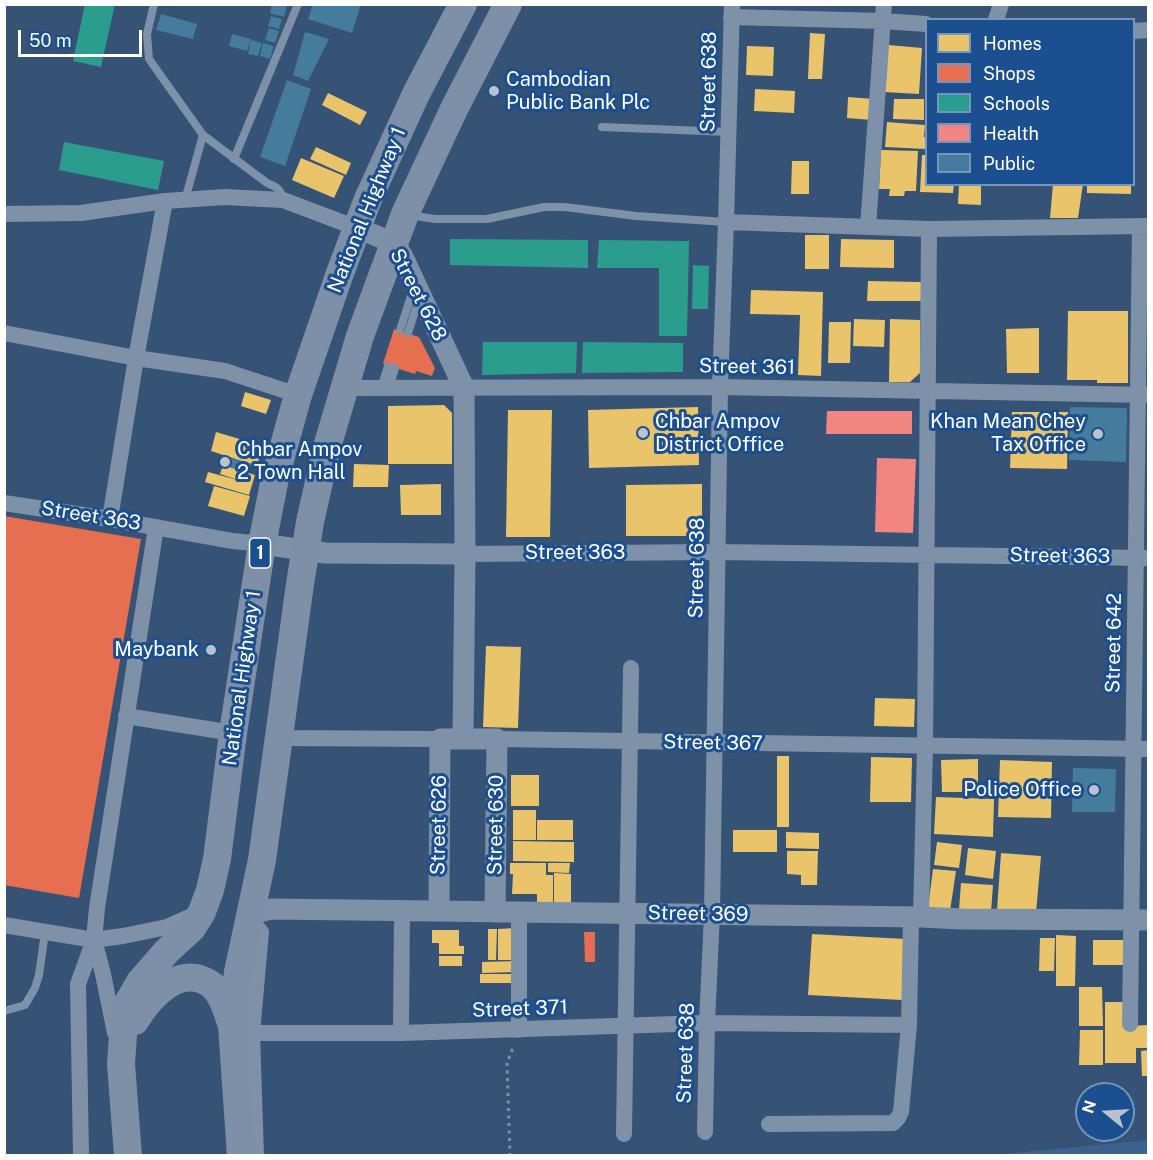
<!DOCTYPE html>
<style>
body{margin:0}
#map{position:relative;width:1153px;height:1160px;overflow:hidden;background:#365274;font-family:"Public Sans",sans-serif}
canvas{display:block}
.frame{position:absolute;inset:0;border:6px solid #fff;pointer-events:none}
.legend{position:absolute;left:925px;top:18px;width:210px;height:168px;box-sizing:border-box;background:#1b4f8f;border:2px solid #7695bc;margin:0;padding:8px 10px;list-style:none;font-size:18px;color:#fff}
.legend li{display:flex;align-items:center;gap:12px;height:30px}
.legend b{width:30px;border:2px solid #7695bc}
.north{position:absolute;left:1075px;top:1082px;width:60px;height:60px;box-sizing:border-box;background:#1b4f8f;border:2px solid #7695bc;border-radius:50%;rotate:288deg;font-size:16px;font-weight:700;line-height:24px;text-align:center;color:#fff}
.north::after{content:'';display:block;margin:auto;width:21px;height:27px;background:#b9c2ce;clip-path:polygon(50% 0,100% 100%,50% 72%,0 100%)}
.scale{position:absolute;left:18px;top:30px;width:124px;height:27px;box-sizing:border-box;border:3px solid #fff;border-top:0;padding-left:8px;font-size:18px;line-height:21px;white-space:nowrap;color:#fff;-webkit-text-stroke:4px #1b4f8f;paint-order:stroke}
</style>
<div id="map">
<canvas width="1153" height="1160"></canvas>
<div class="frame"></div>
<ul class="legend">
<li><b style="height:16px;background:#e9c46a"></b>Homes</li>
<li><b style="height:16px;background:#e76f51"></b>Shops</li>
<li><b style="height:16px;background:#2a9d8f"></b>Schools</li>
<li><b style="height:16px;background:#f28482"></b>Health</li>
<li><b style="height:16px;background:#457b9d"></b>Public</li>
</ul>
<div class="north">N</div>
<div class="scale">50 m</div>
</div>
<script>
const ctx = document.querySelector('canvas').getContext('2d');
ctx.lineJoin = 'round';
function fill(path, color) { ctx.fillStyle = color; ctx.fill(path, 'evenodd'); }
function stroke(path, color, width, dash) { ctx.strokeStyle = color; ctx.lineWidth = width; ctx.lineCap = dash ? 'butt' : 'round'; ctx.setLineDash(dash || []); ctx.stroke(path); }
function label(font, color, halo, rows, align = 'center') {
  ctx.font = font + ' "Public Sans",sans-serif'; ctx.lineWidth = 6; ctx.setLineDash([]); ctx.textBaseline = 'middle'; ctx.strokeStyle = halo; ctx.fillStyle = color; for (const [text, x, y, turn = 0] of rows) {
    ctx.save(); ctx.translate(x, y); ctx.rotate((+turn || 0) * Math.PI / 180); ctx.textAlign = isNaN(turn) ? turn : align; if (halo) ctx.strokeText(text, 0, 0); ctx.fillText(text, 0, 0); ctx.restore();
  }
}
fill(new Path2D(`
 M1148,1140V1155H991Z`), '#3b618d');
fill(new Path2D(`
 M810,33L825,34L822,79H808Z
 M888,45L922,48L919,94L884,92Z
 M747,46L774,47L773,76L746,75Z
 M755,89L795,91L794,113L754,111Z
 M328,93L367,112L360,125L322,105Z
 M848,97L874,99L872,120L847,118Z
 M894,99H924V120L893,119Z
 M887,122L925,125L924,137H926V149L885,147Z
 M316,147L351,163L346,175L310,159Z
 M881,150L918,151L916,191H905L904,196H889L890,189H879Z
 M922,155H926V184H954L953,193L920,192Z
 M301,158L344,176L334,198L292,180Z
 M792,161H809V194H791Z
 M959,184H981V205L958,204Z
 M1053,184H1083L1078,218H1050Z
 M1087,184H1131V194L1087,193Z
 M805,235H829V269H805Z
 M841,239L894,240V268L840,267Z
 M868,281L921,282V301H867Z
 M751,290L823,292L821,376L798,375L800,315L750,314Z
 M1068,311H1128V383H1097V380H1067Z
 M854,319L885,320L884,347L853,346Z
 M890,319L920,320V373L910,382H889Z
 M829,322H851L850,363H828Z
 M1039,328V373H1007L1006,329Z
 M245,392L271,400L266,414L241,406Z
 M444,405L452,413V464H388V406Z
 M698,407L699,465L589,468L588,410Z
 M508,410H552L550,537H506Z
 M1012,412H1068L1067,469L1010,468Z
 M216,432L263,446L257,466L211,451Z
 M354,464L389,465L388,487H353Z
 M223,465L255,475L249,495L205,482L208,472L241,481L220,474Z
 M441,484V515H401L400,485Z
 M702,484V536H626V485Z
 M214,486L250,496L244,516L208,506Z
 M486,646L521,647L518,728L483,727Z
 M875,698L915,699L914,727L874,726Z
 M777,756H789V827H777Z
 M871,757L912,758L911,802H870Z
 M978,759V792H942L941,760Z
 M1000,760L1052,762L1051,818L998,817Z
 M511,775H539V806H511Z
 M936,797L994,799L993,837L934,834Z
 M513,810H536V840H513Z
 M537,820H573V840H537Z
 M733,830H777V852H733Z
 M786,832L819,833V849L786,848Z
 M513,841L574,842V862L513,861Z
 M937,842L962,845L959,868L934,865Z
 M968,848L996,851L993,879L965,875Z
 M787,851H818L817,885H801V875L787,874Z
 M1001,853L1041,856L1036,913L997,910Z
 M510,863H546V875H553V905H537V894H512L513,874H510Z
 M548,863H570L569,873L548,872Z
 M933,869L956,871L950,911L928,908Z
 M554,873L571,874V905H554Z
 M961,883L993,885L991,912L959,910Z
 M515,928V960H498V929Z
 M488,929H497L496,960H488Z
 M432,930H459V946H464V954H439V943H432Z
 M812,934L905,939L902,1000L808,995Z
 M1056,935L1076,936L1075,986H1056Z
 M1040,938H1055L1054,971H1039Z
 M1093,940H1127V965H1093Z
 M439,956H462V966H439Z
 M516,961V972L482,973V962Z
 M480,974H511V983H480Z
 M1079,987H1102L1103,1026H1079Z
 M1105,1002H1127V1026L1148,1025V1048H1136V1063H1105Z
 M1080,1030H1103V1065H1079Z
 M1148,1050V1076H1142L1141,1051Z`), '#e9c46a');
fill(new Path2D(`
 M394,329L419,337L435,368L432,376L416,371L415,374L383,364Z
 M4,516L141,539L79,898L4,885Z
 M584,932H595V962H585Z`), '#e76f51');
fill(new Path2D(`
 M85,4H115L101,67L73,61Z
 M64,142L164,161L158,190L59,170Z
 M450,239L588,240V268L450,265Z
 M599,240L689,241L687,336H659V268H597Z
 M693,265L709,266L708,309H692Z
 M483,342H577L576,373L482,375Z
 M583,342L683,343V372L582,373Z`), '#2a9d8f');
fill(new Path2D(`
 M827,411H912V434H826Z
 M877,458L916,459L913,533L875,532Z`), '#f28482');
fill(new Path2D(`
 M272,4L287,5L284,17L270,13Z
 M313,4H361L352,33L308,19Z
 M161,14L197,24L193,39L156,30Z
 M271,16L282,19L279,29L268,26Z
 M269,28L279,31L275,43L265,40Z
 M305,32L329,39L308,81L293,75Z
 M232,34L251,39L247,51L229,46Z
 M251,40L262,43L258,56L248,54Z
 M263,43L274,46L270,59L260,56Z
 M287,80L311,89L285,166L260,157Z
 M1070,407L1127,408L1126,462L1069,460Z
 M226,457L252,464L249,473L223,465Z
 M1073,768L1116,769L1115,812H1072Z`), '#457b9d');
stroke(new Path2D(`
 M510,1156L507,1063L514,1045`), '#7d92a8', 3, [3, 4.5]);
stroke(new Path2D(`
 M154,4L147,34L149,59L203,135L267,183C277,187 281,189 283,200
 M602,127L729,132
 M234,159L298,4
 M185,200L203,135
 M409,215L435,219H487L544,207H565L636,216L726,222
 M400,330L413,290
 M408,333L419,299
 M381,388L388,366
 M389,388L395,368
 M4,1011L25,1005L35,988L39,975L45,932`), '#7d92a8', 8);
stroke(new Path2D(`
 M731,17L883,21L926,24
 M996,20L1001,4
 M1134,31L1148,30
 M4,214L81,213L165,201L225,197L283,200L357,228
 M726,222L929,229L1148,226
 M868,227L884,4
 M4,333L136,358L225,371L298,395
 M344,388L720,387L1148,395
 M4,503L110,519L233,541L262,544
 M110,519L136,358L165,201
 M465,554L718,552L1148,558
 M126,716L233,733
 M278,738L440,739
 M497,739L1148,749
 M921,917L925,746L929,229
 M249,918L261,932L252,1033L256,1156
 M4,925L94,940L123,936L167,927L196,914
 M94,940L103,974L115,1033
 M1130,1024L1140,226
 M519,1030V912
 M252,1033H401L707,1023L909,1025
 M401,1033L402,911
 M769,1124L893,1123L898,1118L901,1112L909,1025L911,917
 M705,1132L707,1023L712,914L720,387L726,222L732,4
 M624,1134L631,668
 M81,1156L78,984L94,940L97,908L156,527`), '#7d92a8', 16);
stroke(new Path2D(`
 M357,228L394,243L403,257L464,388L465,554L463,739
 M262,544L325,553L465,554
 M439,911L440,739H497L495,912
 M249,917L259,912L271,909L921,917L961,919L1148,920`), '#7d92a8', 21);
stroke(new Path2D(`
 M135,1021C150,996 182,961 213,986C223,995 227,1011 231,1023
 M128,1156L121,1064L124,1020L129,1001L140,982L167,951L192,928L202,912L210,890L217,859L233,733L262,544L275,478L298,395L340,273L368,199L416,94L463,4
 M241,1156L232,1025L238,972L262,860L300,584L310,522L319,482L327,447L360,336L405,214L454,109L508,4`), '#7e90a7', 28);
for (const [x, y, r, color] of [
 [494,91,6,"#b9c2ce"],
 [643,433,6,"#b9c2ce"],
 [1098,434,6,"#b9c2ce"],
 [225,462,6,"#b9c2ce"],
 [211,650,6,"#b9c2ce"],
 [1094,790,6,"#b9c2ce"]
]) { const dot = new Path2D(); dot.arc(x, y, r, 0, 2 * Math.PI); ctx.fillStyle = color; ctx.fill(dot); stroke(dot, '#1b4f8f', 2); }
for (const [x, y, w] of [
 [260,553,21]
]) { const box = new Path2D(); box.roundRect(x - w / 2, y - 15, w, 30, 4.5); ctx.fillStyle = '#1b4f8f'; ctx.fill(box); stroke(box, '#fff', 1.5); }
label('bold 18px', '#fff', null, [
 ["1",260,553]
]);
label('20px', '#fff', '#1b4f8f', [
 ["Cambodian",506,80],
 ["Public Bank Plc",506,103],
 ["Chbar Ampov",655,422],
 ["District Office",655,445],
 ["Khan Mean Chey",1086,422,"right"],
 ["Tax Office",1086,445,"right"],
 ["Chbar Ampov",237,450],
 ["2 Town Hall",237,473],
 ["Maybank",199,650,"right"],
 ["Police Office",1082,790,"right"]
], 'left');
label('20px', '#fff', '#1b4f8f', [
 ["Street 638",709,82,-89],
 ["National Highway 1",367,210,-68],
 ["Street 628",418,295,63],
 ["Street 361",747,367,1],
 ["Street 363",91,516,9],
 ["Street 363",575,553],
 ["Street 363",1060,556,1],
 ["Street 638",697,568,-89],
 ["Street 642",1114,643,-89],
 ["National Highway 1",242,678,-82],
 ["Street 367",713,743,1],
 ["Street 626",439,825,-89],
 ["Street 630",496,825,-89],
 ["Street 369",698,914,1],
 ["Street 371",520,1009,-2],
 ["Street 638",686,1053,-88]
]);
</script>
